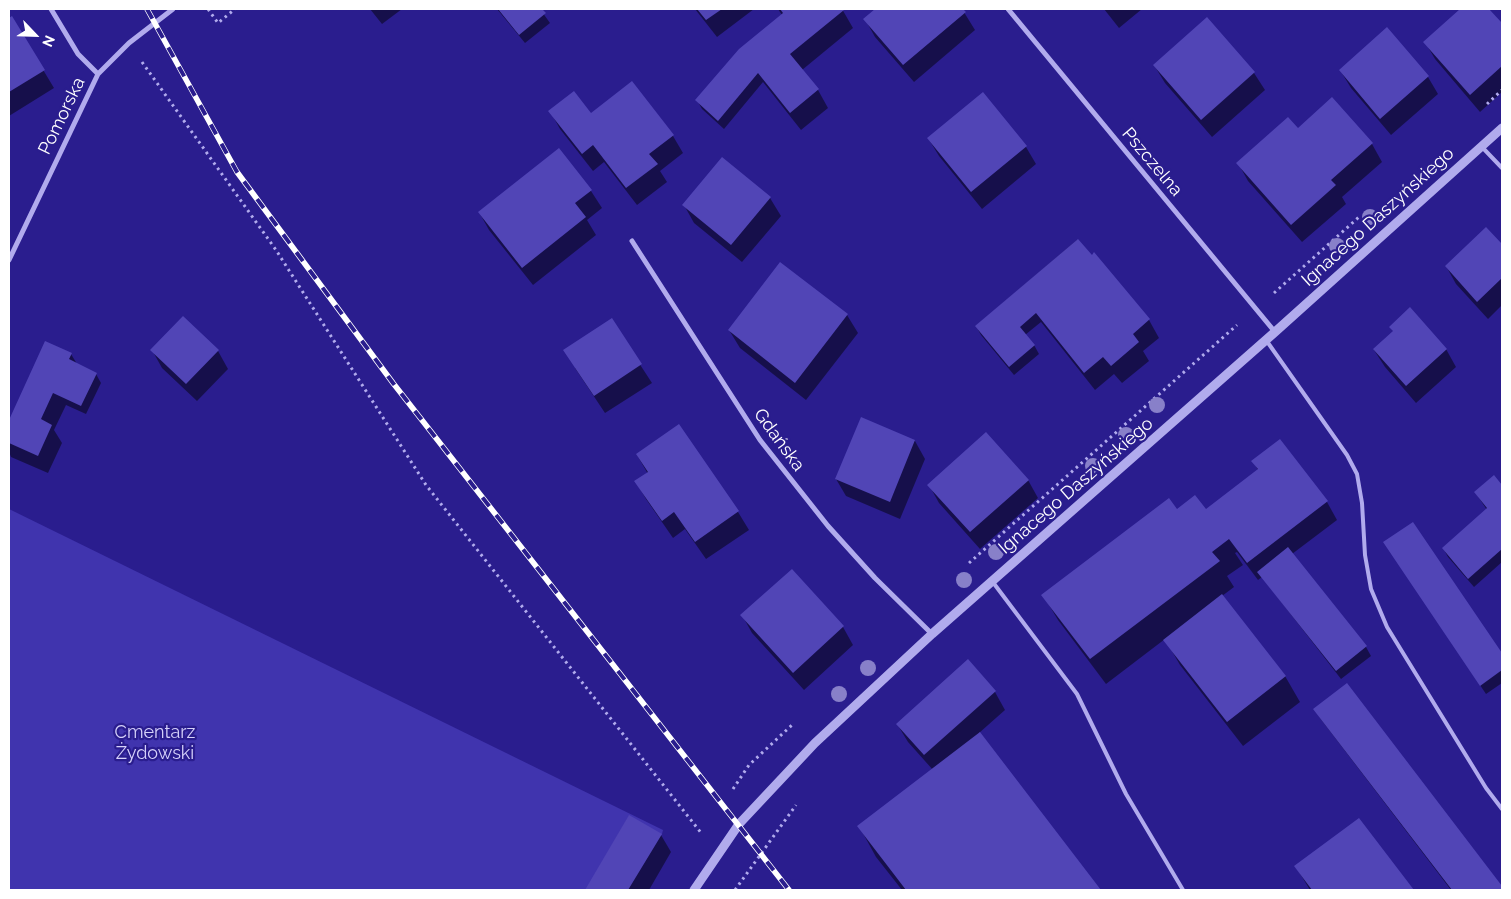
<!DOCTYPE html>
<meta charset="utf-8">
<style>
body{margin:0}
#map{position:relative;width:1511px;height:899px;overflow:hidden;background:#2a1d8e;font-family:Raleway,sans-serif}
canvas{display:block}
.frame{position:absolute;inset:0;border:10px solid #fff;pointer-events:none}
.north{position:absolute;left:10px;top:10px;width:50px;height:50px;-webkit-text-stroke:4px #2a1d8e;paint-order:stroke;rotate:114deg;font-size:14px;font-weight:700;line-height:20px;text-align:center;color:#fff}
.north::after{content:'';display:block;margin:auto;width:18px;height:22px;background:#fff;clip-path:polygon(50% 0,100% 100%,50% 72%,0 100%)}
</style>
<div id="map">
<canvas width="1511" height="899"></canvas>
<div class="frame"></div>
<div class="north">N</div>
</div>
<script>
const ctx = document.querySelector('canvas').getContext('2d');
ctx.lineJoin = 'round';
function fill(path, color) { ctx.fillStyle = color; ctx.fill(path, 'evenodd'); }
function stroke(path, color, width, dash) { ctx.strokeStyle = color; ctx.lineWidth = width; ctx.lineCap = dash ? 'butt' : 'round'; ctx.setLineDash(dash || []); ctx.stroke(path); }
function label(font, color, halo, rows, align = 'center') {
  ctx.font = font + ' Raleway,sans-serif'; ctx.lineWidth = 4.5; ctx.setLineDash([]); ctx.textBaseline = 'middle'; ctx.strokeStyle = halo; ctx.fillStyle = color; for (const [text, x, y, turn = 0] of rows) {
    ctx.save(); ctx.translate(x, y); ctx.rotate((+turn || 0) * Math.PI / 180); ctx.textAlign = isNaN(turn) ? turn : align; if (halo) ctx.strokeText(text, 0, 0); ctx.fillText(text, 0, 0); ctx.restore();
  }
}
fill(new Path2D(`
 M9,509L663,830L662,834L628,890H9Z`), '#4034ae');
fill(new Path2D(`
 M370,9H402L382,24Z
 M497,9H540L550,23L525,43Z
 M695,9H754L717,37Z
 M778,9H842L853,28L802,70L818,90L828,108L801,130L763,82L724,129L702,109L697,100L782,15Z
 M877,9H962L975,30L914,82L875,37L865,19Z
 M1104,9H1142L1119,28Z
 M1462,9H1488L1502,25V92L1480,112L1435,59L1425,42Z
 M12,18L54,88L9,116V19Z
 M1207,19L1254,73L1265,90L1212,137L1165,83L1154,65Z
 M1340,70L1428,77L1438,94L1391,135L1351,88Z
 M1332,99L1372,144L1382,162L1342,197L1346,204L1302,242L1248,181L1238,163L1298,129Z
 M550,111L590,115L673,136L683,153L660,171L667,182L637,205L604,162L593,171L560,129Z
 M928,138L1026,147L1036,164L982,209L939,156Z
 M559,150L591,191L602,208L587,220L596,235L533,285L489,230L479,212Z
 M722,158L770,198L781,216L742,262L694,223L684,205Z
 M1486,229L1502,246V305L1488,319L1456,284L1446,266Z
 M1077,240L1149,320L1159,338L1143,351L1149,361L1122,383L1114,374L1095,390L1041,322L1025,335L1034,345L1039,354L1014,375L981,335L976,326Z
 M780,264L847,315L858,333L806,400L740,348L729,330Z
 M183,318L218,351L228,369L197,401L162,368L152,350Z
 M611,320L652,383L605,413L575,368Z
 M1391,327L1446,349L1456,367L1416,403L1385,367L1374,350L1394,332Z
 M46,343L71,354L77,364L96,374L101,383L86,414L66,405L54,430L62,443L48,473L11,457L9,452V423Z
 M861,419L915,441L925,459L900,519L846,496L836,479Z
 M679,426L738,512L749,530L706,559L685,529L673,538L646,499L636,482L648,474L637,455Z
 M1280,441L1327,502L1337,520L1292,554L1366,647L1371,656L1341,679L1262,577L1258,580L1237,552L1235,553L1243,565L1227,576L1234,587L1222,596L1285,676L1300,702L1243,746L1180,665L1165,639L1106,684L1058,620L1043,595L1177,511H1206L1258,470L1253,461Z
 M1494,476L1502,486V562L1474,587L1448,557L1443,548L1487,510L1475,492Z
 M1028,480L1038,498L980,549L939,503L929,485Z
 M1413,523L1502,656V683L1486,694L1390,551Z
 M742,615L843,627L853,645L804,690L752,633Z
 M968,661L995,692L1005,710L979,733L1099,890H902L876,857L859,826L933,770L908,742L897,724Z
 M1347,685L1502,889V890H1451L1320,718L1315,709Z
 M629,816L661,835L671,852L649,890H586Z
 M1359,820L1412,890H1310L1296,867Z`), '#0007');
fill(new Path2D(`
 M498,9H542L546,13L519,35Z
 M697,9H722L706,20Z
 M780,9H843L844,10L790,54L819,89L790,113L758,73L718,121L695,100L739,49L783,13Z
 M875,9H963L966,12L903,65L863,19Z
 M1460,9H1489L1502,23V66L1470,95L1423,42Z
 M12,16L45,70L9,92V18Z
 M1207,17L1255,72L1201,120L1153,65Z
 M1387,27L1429,76L1380,119L1339,70Z
 M632,81L674,135L649,154L658,164L626,188L593,145L582,154L548,111L574,91L591,113Z
 M983,92L1027,146L971,192L927,138Z
 M1332,97L1373,143L1331,180L1336,185L1291,225L1236,163L1288,117L1298,128Z
 M559,148L592,190L575,203L586,217L522,268L478,212Z
 M722,157L771,197L731,245L682,205Z
 M1486,227L1502,244V278L1477,302L1445,266Z
 M1078,239L1092,255L1094,252L1150,319L1133,334L1139,342L1111,366L1103,357L1084,373L1036,313L1020,327L1035,345L1009,367L975,326Z
 M780,262L848,314L795,383L728,330Z
 M1410,307L1447,349L1406,386L1373,349L1393,331L1389,327Z
 M183,316L219,350L186,384L150,350Z
 M612,318L642,364L594,396L563,350Z
 M45,341L72,353L69,359L97,373L81,406L53,393L41,419L52,425L38,456L9,443V420Z
 M861,417L915,440L890,502L835,479Z
 M679,424L739,511L695,542L674,512L662,521L634,481L648,472L636,454Z
 M986,432L1029,480L970,532L927,485Z
 M1280,439L1328,501L1247,563L1229,539L1212,552L1220,561L1090,659L1041,595L1169,498L1177,509L1195,495L1206,509L1258,469L1251,461Z
 M1494,475L1502,485V549L1468,579L1442,548L1487,508L1474,492Z
 M1413,522L1502,653V670L1480,686L1383,542Z
 M1288,547L1367,646L1336,671L1257,572Z
 M792,569L844,626L793,673L740,615Z
 M1222,594L1286,676L1227,722L1163,640Z
 M968,659L996,691L924,755L896,724Z
 M1347,683L1502,886V890H1452L1313,709Z
 M980,732L1101,890H906L857,826Z
 M629,815L662,834L628,890H585Z
 M1359,818L1414,890H1312L1294,866Z`), '#5145b6');
stroke(new Path2D(`
 M208,9L218,23L235,9
 M142,62L276,250L426,485L702,834
 M1487,104L1502,90
 M1274,293L1359,217
 M969,563L1237,325
 M733,789L749,765L793,724
 M735,890L796,805`), '#b1abed', 3, [2.5, 4]);
stroke(new Path2D(`
 M1481,146L1502,168
 M1266,340L1347,455L1357,474L1362,503L1365,555L1371,589L1387,627L1486,788L1502,809
 M992,581L1077,694L1126,794L1183,890`), '#b1abed', 4);
stroke(new Path2D(`
 M51,9L78,54L98,74
 M1008,9L1275,332
 M632,241L760,440L828,526L875,578L932,634
 M9,260L98,74L129,43L173,9`), '#b1abed', 5);
stroke(new Path2D(`
 M694,890L739,824L815,743L932,634L1275,332L1502,128`), '#b1abed', 9);
const rail = new Path2D(`
 M147,9L237,172L393,383L789,890`);
stroke(rail, '#fff', 5.5);
stroke(rail, '#2a1d8e', 4, [11]);
ctx.fillStyle = '#8880c9';
for (const [x, y] of [
 [1370,217],
 [1337,246],
 [1157,405],
 [1126,435],
 [1093,466],
 [996,552],
 [964,580],
 [868,668],
 [839,694]
]) { ctx.beginPath(); ctx.arc(x, y, 8, 0, 2 * Math.PI); ctx.fill(); }
label('18px', '#fff', '#2a1d8e', [
 ["Pomorska",62,116,-64],
 ["Pszczelna",1152,162,50],
 ["Ignacego Daszyńskiego",1378,217,-42],
 ["Gdańska",779,440,54],
 ["Ignacego Daszyńskiego",1076,486,-41]
]);
label('18px', '#d5d1fa', '#2a1d8e', [
 ["Cmentarz",155,733],
 ["Żydowski",155,754]
]);
</script>
